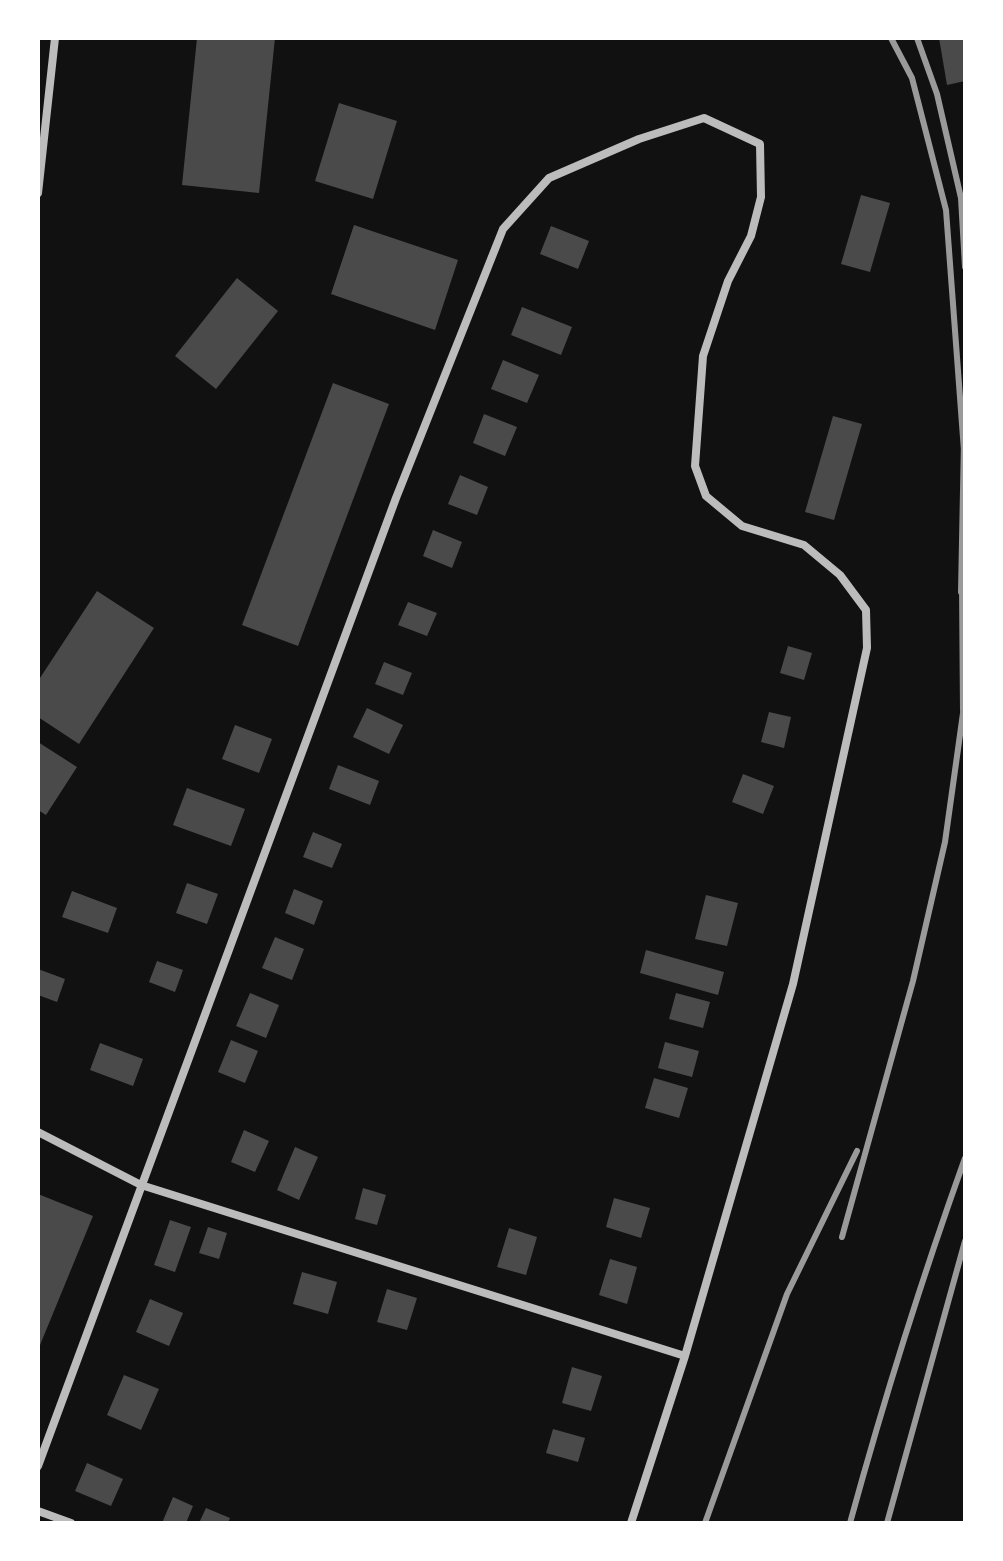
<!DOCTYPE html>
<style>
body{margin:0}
#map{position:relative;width:1003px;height:1561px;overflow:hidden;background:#111;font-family:Montserrat,sans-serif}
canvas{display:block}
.frame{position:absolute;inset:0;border:40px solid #fff;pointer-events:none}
</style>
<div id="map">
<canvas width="1003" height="1561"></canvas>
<div class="frame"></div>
</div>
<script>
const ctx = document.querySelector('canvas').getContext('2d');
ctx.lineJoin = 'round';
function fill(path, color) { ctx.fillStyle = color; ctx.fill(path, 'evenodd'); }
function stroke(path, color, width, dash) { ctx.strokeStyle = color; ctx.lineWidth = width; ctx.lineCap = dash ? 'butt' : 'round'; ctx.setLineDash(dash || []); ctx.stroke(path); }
fill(new Path2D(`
 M197,38H275L259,193L182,185Z
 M939,38H965V81L947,85Z
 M339,103L397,121L373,199L315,181Z
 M861,195L890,203L870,272L841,264Z
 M354,225L458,260L435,330L331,294Z
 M551,226L589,241L578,269L540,254Z
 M237,278L278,311L216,389L175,356Z
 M522,307L572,327L561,355L511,335Z
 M503,360L539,375L527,403L491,389Z
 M333,383L389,404L298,646L242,625Z
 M484,414L517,427L505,456L473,443Z
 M833,416L862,424L834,520L805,512Z
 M460,475L488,487L477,515L448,504Z
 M433,530L462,542L452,568L423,556Z
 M97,591L154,628L79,744L38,717V681Z
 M408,602L437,613L427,636L398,625Z
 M788,646L812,653L804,680L780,673Z
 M384,662L412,673L403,695L375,684Z
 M367,708L403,725L389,754L353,737Z
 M769,712L791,717L784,748L761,742Z
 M235,725L272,739L259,773L222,759Z
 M38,742L77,767L46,815L38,810Z
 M338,765L379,781L370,805L329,789Z
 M743,774L774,786L763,814L732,802Z
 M187,788L245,809L231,846L173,825Z
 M313,832L342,844L332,868L303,857Z
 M187,883L218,894L207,924L176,913Z
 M294,889L323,901L314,925L285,913Z
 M72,891L117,908L108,933L62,917Z
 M706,895L738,903L727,946L695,939Z
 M275,937L304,949L292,980L262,968Z
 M646,950L724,972L718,995L640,973Z
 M157,961L183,970L175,992L149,982Z
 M38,969L65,979L57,1002L38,995Z
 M250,993L279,1005L266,1038L236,1026Z
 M676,993L710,1002L703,1028L669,1019Z
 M231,1040L258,1051L245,1083L218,1072Z
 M665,1042L699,1051L692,1077L658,1068Z
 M100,1043L143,1059L133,1086L90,1070Z
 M654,1078L688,1088L679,1118L645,1108Z
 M244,1130L269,1141L255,1172L231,1162Z
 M295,1147L318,1157L299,1200L277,1190Z
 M363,1188L386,1195L377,1225L355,1219Z
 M38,1194L93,1216L38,1350Z
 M614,1198L650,1208L641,1238L606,1227Z
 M170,1220L191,1227L175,1272L154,1265Z
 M208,1227L227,1233L219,1259L199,1253Z
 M509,1228L537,1237L526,1275L497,1267Z
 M610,1259L637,1267L627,1304L599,1295Z
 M302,1272L337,1282L328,1314L293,1304Z
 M387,1289L417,1298L407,1330L377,1322Z
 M150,1299L183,1313L169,1346L136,1332Z
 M572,1367L602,1376L591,1411L562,1403Z
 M124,1375L159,1389L141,1430L107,1415Z
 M553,1429L585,1438L578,1462L546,1453Z
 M87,1463L123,1479L111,1506L75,1491Z
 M173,1497L193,1506L186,1523H162Z
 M206,1508L230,1518L228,1523H199Z`), '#4a4a4a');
stroke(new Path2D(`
 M38,193L55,38
 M38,1132L141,1185L685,1356
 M38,1466L396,498L503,229L549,178L639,139L704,118L760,144L761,197L751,236L728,281L703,356L695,466L706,496L742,526L804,545L840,575L866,610L867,648L793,984L685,1356L631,1523
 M38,1511L71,1523`), '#bcbcbc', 8);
stroke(new Path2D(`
 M891,38L912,78L946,210L964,451
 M917,38L937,94L961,198L965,267
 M962,584L963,711
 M961,592L964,440
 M842,1237L913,981L945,842L965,699
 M705,1523L787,1294L857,1151
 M850,1523C884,1399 922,1278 965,1158
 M887,1523L965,1241`), '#9a9a9a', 6);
</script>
